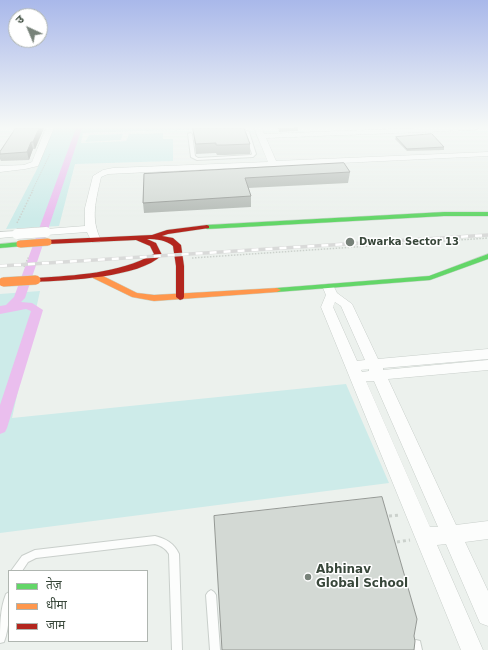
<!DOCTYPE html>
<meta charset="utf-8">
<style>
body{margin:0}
#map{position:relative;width:488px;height:650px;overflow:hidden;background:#ecf1ed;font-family:"DejaVu Sans","Noto Sans Devanagari",sans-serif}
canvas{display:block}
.legend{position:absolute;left:8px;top:570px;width:140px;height:72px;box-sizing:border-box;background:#fff;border:1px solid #afb5b0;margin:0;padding:5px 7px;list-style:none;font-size:12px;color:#38473a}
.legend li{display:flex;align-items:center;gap:8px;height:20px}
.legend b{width:20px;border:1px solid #afb5b0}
.north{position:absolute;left:8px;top:8px;width:40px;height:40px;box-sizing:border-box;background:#fff;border:1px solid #afb5b0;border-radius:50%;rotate:316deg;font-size:11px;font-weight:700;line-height:16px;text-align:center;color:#38473a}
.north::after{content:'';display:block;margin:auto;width:14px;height:18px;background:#778279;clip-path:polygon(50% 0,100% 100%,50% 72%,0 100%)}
</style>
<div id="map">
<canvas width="488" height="650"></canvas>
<ul class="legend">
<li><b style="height:5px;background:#63d668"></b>तेज़</li>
<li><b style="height:5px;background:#ff974d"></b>धीमा</li>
<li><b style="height:5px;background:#b3261e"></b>जाम</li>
</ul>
<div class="north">उ</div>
</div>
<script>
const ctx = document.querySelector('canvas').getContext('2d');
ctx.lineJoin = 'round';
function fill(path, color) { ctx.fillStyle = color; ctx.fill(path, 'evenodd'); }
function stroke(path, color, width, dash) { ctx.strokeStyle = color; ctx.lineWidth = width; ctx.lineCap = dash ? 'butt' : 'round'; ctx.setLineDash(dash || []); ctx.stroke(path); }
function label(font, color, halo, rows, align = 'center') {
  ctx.font = font + ' "DejaVu Sans",sans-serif'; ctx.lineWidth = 3; ctx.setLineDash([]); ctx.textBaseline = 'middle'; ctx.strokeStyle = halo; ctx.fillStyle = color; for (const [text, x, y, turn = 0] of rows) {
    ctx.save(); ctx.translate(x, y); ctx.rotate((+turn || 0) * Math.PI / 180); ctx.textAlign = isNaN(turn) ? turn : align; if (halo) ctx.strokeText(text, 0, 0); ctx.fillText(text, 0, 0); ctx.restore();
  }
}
fill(new Path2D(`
 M53,128H240L83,133L81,143L126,141L129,134L163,133V139H173V161L75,164L59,226L6,229L37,169Z
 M123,134L121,140L85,142L89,135Z
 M40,291L12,418L346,384L389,483L0,533V294Z`), '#cdebe9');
fill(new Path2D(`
 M76,128H82L25,298L21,302L32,303L43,310L7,428L5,432L0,434V405L31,311L26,309L0,314V306L6,305L14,297Z`), '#eabeee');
const lane = new Path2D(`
 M247,131L249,132L256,154L253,157L197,160L191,157L188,134L190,133L192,134L195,156L198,158L251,155L252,154L245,132Z
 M155,536C166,539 174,543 179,554L182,650H172L169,554C166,549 162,546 155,544L36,558L28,562L22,571H11L22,556L35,550Z
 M211,590L214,592L216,595L220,650H210L206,595L208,592Z
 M9,592C9,609 10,626 4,642L0,643C0,626 0,609 6,594Z
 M416,640L420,641L422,650H412L411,645L412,641Z`);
const street = new Path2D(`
 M46,128H54L38,166L25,169L0,172V166L24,165L32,162Z
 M254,128H262L264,134L416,128H479L475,130L266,138L276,161L488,152V156L108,174L101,177C96,200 90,219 101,240L100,242H92L87,232L46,235L41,232L46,229L85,226V208L93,176L103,170L113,168L268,162Z
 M17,231L22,234L21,236L0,238V232Z
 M329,284L333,285L337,293L352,304L378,359L488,349V359L383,368V370L488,360V370L388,379L456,525L488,521V539L465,542L488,591V626L480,623L446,544L437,545L483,650H461L321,307L326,295L323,288L325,285ZM335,302L341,306L365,360L357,361L333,307ZM369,369V371L362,372L361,370ZM366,381H374L438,527H430Z`);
const fast = new Path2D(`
 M444,212H488V216H444L207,229L204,227L207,225Z
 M20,242L24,244L23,246L0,248V244Z
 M488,254V259L430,280L277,292L273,290L277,288L429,276Z`);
const slow = new Path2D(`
 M93,274H99L137,293L154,295L277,288L281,290L277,292L154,301L132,297L93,278L92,276Z`);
const jam = new Path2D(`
 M207,225L209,226V228L168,234L162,236L173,238L181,245L184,266V297L183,299L180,300L176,297V266L173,246C166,240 157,239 147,239L156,243L162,255C139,278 68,280 36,282L32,280L36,278C77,275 117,274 154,254L150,246L136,240L48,244L44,242L45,240L152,235L167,230Z`);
stroke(lane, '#c9cfcb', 2);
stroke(street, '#c9cfcb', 1);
stroke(fast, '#c6d3c9', 1);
stroke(slow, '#c6d3c9', 1);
stroke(jam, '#c6d3c9', 1);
stroke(new Path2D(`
 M32,191L50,154`), '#cbd1cc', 1, [1, 1]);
stroke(new Path2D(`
 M17,223L33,190
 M192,258L488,238
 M24,267L29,256`), '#cbd1cc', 1.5, [1.5, 1.5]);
stroke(new Path2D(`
 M389,516L400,515
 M397,542L410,540`), '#cbd1cc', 3, [3, 3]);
fill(lane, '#fcfdfc');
fill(street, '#fcfdfc');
fill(fast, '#63d668');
fill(slow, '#ff974d');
fill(jam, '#b3261e');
const rail = new Path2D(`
 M0,266L488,235`);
stroke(rail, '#d9dad9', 3.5);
stroke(rail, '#fff', 2.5, [7]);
const streetBridge = new Path2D(`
 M17,234L46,232`);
const slowBridgeFar1 = new Path2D(`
 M20,244L48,242`);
const slowBridge = new Path2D(`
 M3,282L36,280`);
stroke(streetBridge, '#c9cfcb', 11, []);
stroke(slowBridgeFar1, '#c6d3c9', 8, []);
stroke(slowBridge, '#c6d3c9', 10, []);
stroke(streetBridge, '#fcfdfc', 10);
stroke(slowBridgeFar1, '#ff974d', 7);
stroke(slowBridge, '#ff974d', 9);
fill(new Path2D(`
 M16,128H44L35,149H33L29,160L1,161L0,159V152Z
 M193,128H244L250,144V154L225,155H217L216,153L196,154Z
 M278,128H298V131L279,132Z
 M396,137L444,147V150L407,151L395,139Z
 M350,172L348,183L248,188L251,196V207L144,213L143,203L144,174Z`), '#b5bbb6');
fill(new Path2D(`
 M39,128H44L35,149L33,142Z
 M31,142L33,149L29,160L27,152Z`), '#949894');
const building = new Path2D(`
 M16,128H39L33,142H31L27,152L0,154V152Z
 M193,128H244L250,144L225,145H216V143L196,144Z
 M279,128H298L280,129Z
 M432,134L444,147L407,149L396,137Z
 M344,163L350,172L245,178L251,196L143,203L144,174Z
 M382,497L417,619L414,636L415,641L414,650H222L214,516Z`);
fill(building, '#d3d9d4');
stroke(building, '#949894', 1);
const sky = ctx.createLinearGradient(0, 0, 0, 219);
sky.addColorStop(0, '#a9b8ea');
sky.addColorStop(0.58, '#f6f9f7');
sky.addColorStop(1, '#f6f9f700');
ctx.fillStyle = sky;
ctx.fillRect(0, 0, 488, 219);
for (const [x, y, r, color] of [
 [350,242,5,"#778279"],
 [308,577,4,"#778279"]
]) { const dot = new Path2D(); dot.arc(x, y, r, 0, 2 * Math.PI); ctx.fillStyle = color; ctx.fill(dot); stroke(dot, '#fff', 1.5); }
label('bold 10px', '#38473a', '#fff', [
 ["Dwarka Sector 13",359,242]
], 'left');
label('bold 12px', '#38473a', '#fff', [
 ["Abhinav",316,570],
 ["Global School",316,584]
], 'left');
</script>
